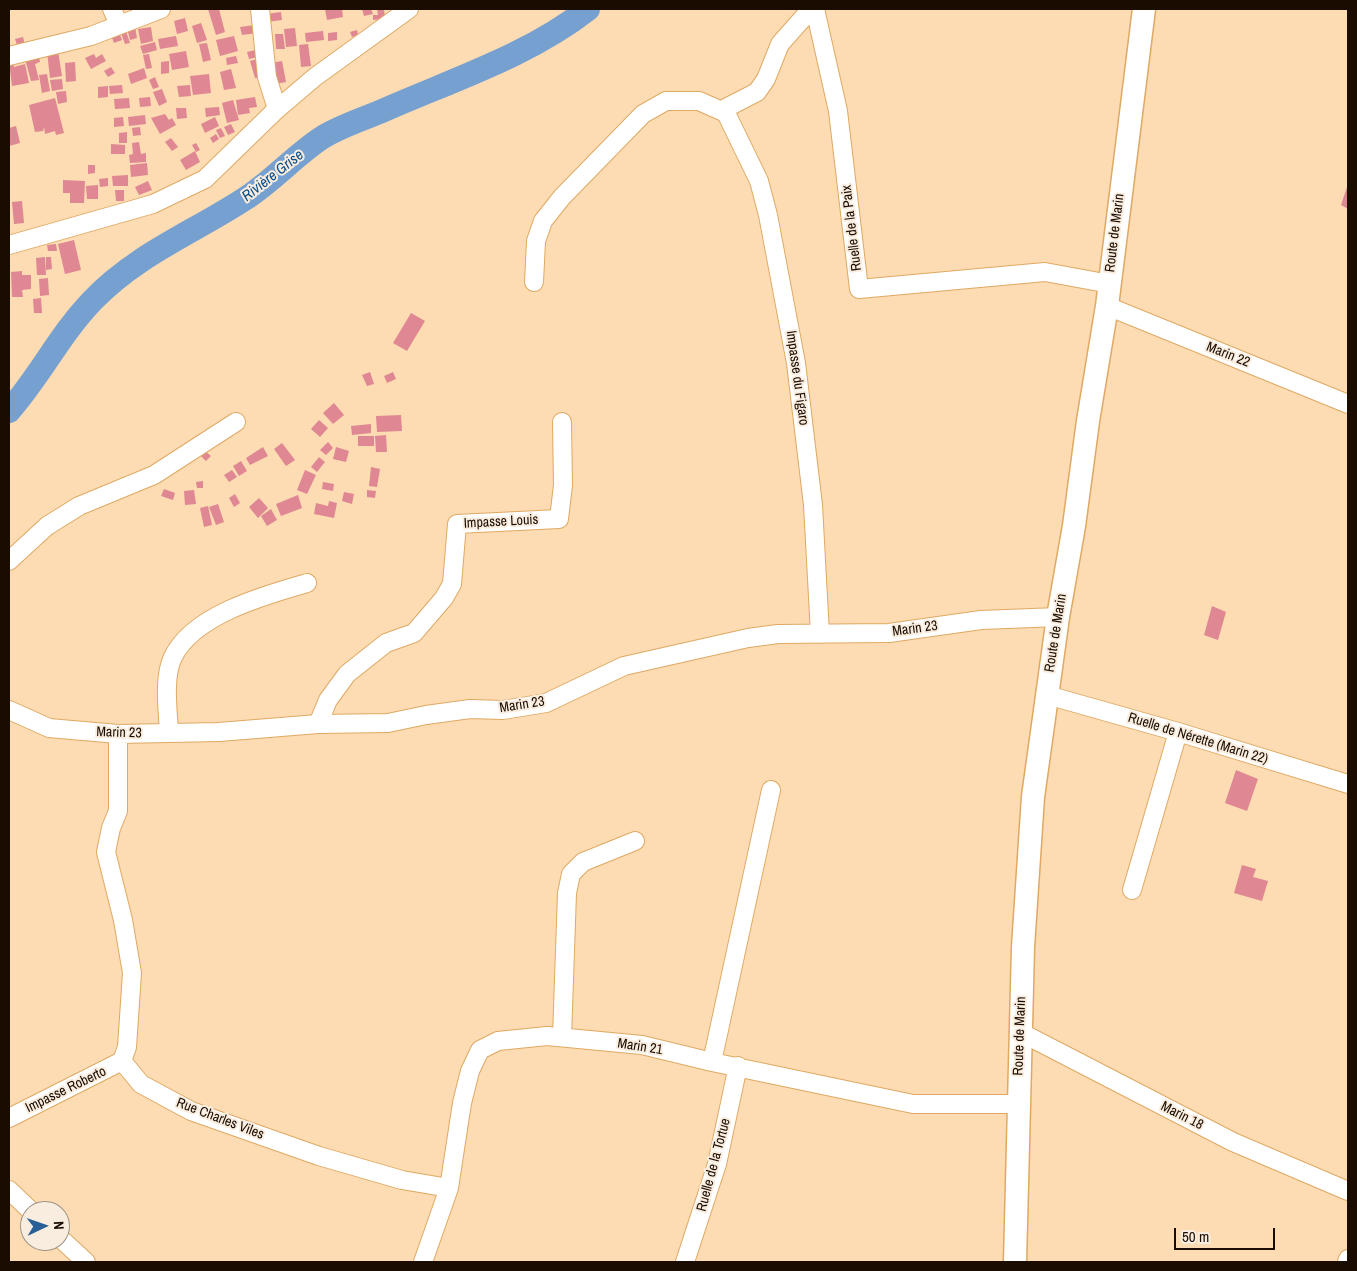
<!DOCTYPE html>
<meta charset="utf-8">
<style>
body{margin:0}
#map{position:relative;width:1357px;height:1271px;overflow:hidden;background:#fddbb3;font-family:"Archivo Narrow",sans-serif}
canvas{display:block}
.frame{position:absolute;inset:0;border:10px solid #1b0c00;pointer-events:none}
.north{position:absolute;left:20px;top:1201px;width:50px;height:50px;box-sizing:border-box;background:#f8eddf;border:1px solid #a09386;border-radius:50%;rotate:87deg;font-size:14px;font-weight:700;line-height:20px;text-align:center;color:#1b0c00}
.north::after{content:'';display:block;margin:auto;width:18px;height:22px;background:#285f97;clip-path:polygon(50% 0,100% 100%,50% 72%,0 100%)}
.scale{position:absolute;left:1174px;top:1228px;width:101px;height:22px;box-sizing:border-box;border:2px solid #1b0c00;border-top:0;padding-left:6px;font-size:15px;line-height:18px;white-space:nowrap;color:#1b0c00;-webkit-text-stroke:4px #f8eddf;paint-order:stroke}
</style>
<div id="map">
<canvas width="1357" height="1271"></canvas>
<div class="frame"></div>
<div class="north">N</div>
<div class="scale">50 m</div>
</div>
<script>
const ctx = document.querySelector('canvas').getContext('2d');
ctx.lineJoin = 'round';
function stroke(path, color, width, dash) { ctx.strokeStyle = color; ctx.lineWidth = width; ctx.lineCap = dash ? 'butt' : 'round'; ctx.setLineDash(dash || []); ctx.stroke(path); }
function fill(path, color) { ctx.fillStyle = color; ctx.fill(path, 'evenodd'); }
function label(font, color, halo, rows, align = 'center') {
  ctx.font = font + ' "Archivo Narrow",sans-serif'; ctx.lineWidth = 4; ctx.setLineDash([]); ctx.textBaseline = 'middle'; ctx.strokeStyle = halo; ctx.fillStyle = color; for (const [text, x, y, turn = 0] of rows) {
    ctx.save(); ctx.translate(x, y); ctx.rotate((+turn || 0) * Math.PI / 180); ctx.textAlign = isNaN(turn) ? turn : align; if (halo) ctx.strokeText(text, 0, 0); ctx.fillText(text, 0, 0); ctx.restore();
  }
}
stroke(new Path2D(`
 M9,411C40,376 60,334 93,300C136,255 192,233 243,200C272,182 295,155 323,137C341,126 363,119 382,111C452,80 528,56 588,9`), '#75a0d0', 24);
fill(new Path2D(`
 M208,9H219L225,32L216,35Z
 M325,9H342L343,17L327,20Z
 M362,9H371L373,14L364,16Z
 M377,9H384L385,19L373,20V15H378Z
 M281,12L282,20L267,22L266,14Z
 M185,18L188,31L177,34L174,21Z
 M201,23L207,40L197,43L192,26Z
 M255,25L257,33L242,35L240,27Z
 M135,26L137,38L130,40L127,28Z
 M151,27L153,41L141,44L138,29Z
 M295,28L297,46L286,47L284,29Z
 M357,30L358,35L352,37L350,32Z
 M126,31L130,43L125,44L121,33Z
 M323,31L324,40L306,42L305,33Z
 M119,32L122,40L114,43L111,35Z
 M337,32V40L328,41V33Z
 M275,34H283L285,49H276Z
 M176,36L178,46L160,49L158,39Z
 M234,36L238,51L220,56L216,40Z
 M23,37L25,45L18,48L15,39Z
 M155,42L157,50L143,54L140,46Z
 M207,43L211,60L203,62L199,44Z
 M308,44L311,66L301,67L299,45Z
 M260,49L262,56L249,59L247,52Z
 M58,51L62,76L50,78L47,52Z
 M186,51L189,67L172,70L169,54Z
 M38,52L40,62L35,64L39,80L31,81L24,55Z
 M94,54L96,58L102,54L106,61L91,69L85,58Z
 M149,54L152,68L146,69L143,55Z
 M236,56L238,63L227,65L226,58Z
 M262,58L264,76L255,78L250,61Z
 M13,61L14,67L25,64L29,83L12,86L9,62Z
 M169,61V73L161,74V62Z
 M282,61L286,82L275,84L271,63Z
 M75,62L76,81L66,82L65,63Z
 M111,67L115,73L108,77L104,71Z
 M144,68L147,78L131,84L128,74Z
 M231,69L236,88L224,90L220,72Z
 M47,74L50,91L42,93L39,75Z
 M209,74L211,93L193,95L190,76Z
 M155,77L159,87L153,89L149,80Z
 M62,79L63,89L52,91L50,80Z
 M122,85L123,93L110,94L109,86Z
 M190,85L191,96L179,97L177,86Z
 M108,86V97L98,98V87Z
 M162,89L167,102L159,106L153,92Z
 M66,91L67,102L58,104L56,92Z
 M150,97L151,106L140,107L139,98Z
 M255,97L257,107L249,108L250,113L238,115L236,100Z
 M55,98L64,133L56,135L55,131L45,134L44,127L43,131L35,132L29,105Z
 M129,98L130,108L115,109L114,99Z
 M233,100L239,120L227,123L222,103Z
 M219,107L220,115L206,117L205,108Z
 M176,108H186L187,118L177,119Z
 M165,114L169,120L172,118L176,125L160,134L151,118Z
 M145,115L146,124L129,126L128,117Z
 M123,117L124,126L114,127V118Z
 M215,117L219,126L205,133L201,124Z
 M231,124L235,132L228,135L224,127Z
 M16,126L20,143L9,146V128Z
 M140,127L141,135L133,136L132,128Z
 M221,128L225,136L220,138L216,130Z
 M127,132V143H119V133Z
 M216,134L219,139L213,143L210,138Z
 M171,138L178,147L172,151L165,142Z
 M139,142L141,154L146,153V162L130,163L129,155L133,154L132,143Z
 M196,143L200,150L196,152L192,145Z
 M111,144L125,145V154H111Z
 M195,151L200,162L186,170L180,160Z
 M147,163L148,175L131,177L130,165Z
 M88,165H95V173L88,174Z
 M128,175V186H113L112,176Z
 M108,178V186L100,187L99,179Z
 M63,180L85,181L84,203H70V193H63Z
 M148,181L152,190L139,195L135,187Z
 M1348,184V209L1341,205Z
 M98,185V199H87L86,186Z
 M115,190H124V201H116Z
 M22,201L24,223L14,224L12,202Z
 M74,240L81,270L65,274L58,244Z
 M56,244L57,251H48L47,245Z
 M45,257L46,275H37L36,258Z
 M46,257H51L52,269L46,270Z
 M22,271V275H31V289L22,290L23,297H12L11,272Z
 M48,278L49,295L40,296L39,279Z
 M41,298L42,313H34L33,299Z
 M411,313L425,321L407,351L393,343Z
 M370,372L374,384L367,386L362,375Z
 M393,372L396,379L387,383L384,376Z
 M334,403L344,415L333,424L323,413Z
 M401,415L402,431L377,432L376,416Z
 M319,420L328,428L320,437L311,429Z
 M371,424V433L352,435L351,426Z
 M386,435L387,452H376L375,436Z
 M358,436H374V446H358Z
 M328,442L333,448L326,455L320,450Z
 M282,443L295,460L286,466L274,449Z
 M263,447L268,456L250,465L246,458Z
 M336,447L349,451L346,462L333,459Z
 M204,450L211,456L206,461L200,455Z
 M319,457L325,462L317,472L311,467Z
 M241,461L247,471L239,476L233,466Z
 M371,467L380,469L377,487L369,486Z
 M232,470L237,477L229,482L224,475Z
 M305,470L316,475L307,494L297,490Z
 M203,481V488H197L196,482Z
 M323,482L334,484L333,491L322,489Z
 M164,489L175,493L173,500L161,496Z
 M194,490L196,504L185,505L184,491Z
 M367,490L376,491L375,498L367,497Z
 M344,492L354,494L352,504L342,501Z
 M235,494L240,503L234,507L229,498Z
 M298,495L302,508L281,516L276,504Z
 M259,498L268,508L258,518L249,507Z
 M329,501L337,503L334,518L314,514L316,503L328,506Z
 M218,504L224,522L216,525L209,507Z
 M208,506L212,525L204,527L200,508Z
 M271,509L277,520L267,526L261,516Z
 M1212,606L1226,612L1218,640L1204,635Z
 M1236,770L1258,779L1247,811L1225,803Z
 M1242,865L1256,869L1253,877L1268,881L1262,901L1234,893Z`), '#df8793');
const minor = new Path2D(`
 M112,9L119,25
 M260,9L267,77L277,109
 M815,9L838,111L859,289L1045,272L1110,284
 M9,56L91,36L161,9
 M722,110L757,92L766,79L780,44L811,9
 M9,245L153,204L205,179L275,111L315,77L409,9
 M534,282L536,241L543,221L562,197L643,114L666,101H699L726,113L759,181L768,215L796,363L813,505L820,634
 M1107,306L1348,404
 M9,561L47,526L79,506L154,475L236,422
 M1047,695L1178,732L1348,784
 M9,710L49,728L118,734L219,732L318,724L388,723L426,715L470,709L503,710L546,703L624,666L748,638L778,634L889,633L981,620L1058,617
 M318,724L328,700L347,674L386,643L414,633L444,598L452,584L457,524L559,519L563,485L562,422
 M169,733C168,711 163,677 173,657C193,615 265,595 307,583
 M118,734V811L111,828L106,852L123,920L132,973L127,1047L122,1061
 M1132,890L1178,732
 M1020,1032L1233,1142L1348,1191
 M562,1037L567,893L571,874L583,862L635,841
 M122,1061L141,1084L191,1111L319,1156L402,1180L449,1188
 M712,1062L771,790
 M9,1118L122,1061
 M9,1190L31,1211
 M60,1238L86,1262
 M423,1262L449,1188L462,1103L470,1071L480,1050L498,1041L547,1036L642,1045L712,1062L913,1104H1018
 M685,1262L717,1164L738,1066
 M1347,1262L1348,1259`);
const major = new Path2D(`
 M1015,1262L1023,947L1033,797L1058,617L1074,526L1088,421L1107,306L1144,9`);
stroke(minor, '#dfa963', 20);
stroke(major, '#dfa963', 25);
stroke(minor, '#fff', 18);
stroke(major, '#fff', 22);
label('14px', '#1b0c00', '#f8eddf', [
 ["Ruelle de la Paix",852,228,-97],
 ["Route de Marin",1115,233,-83],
 ["Marin 22",1228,355,22],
 ["Impasse du Figaro",797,378,82],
 ["Impasse Louis",501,522,-3],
 ["Marin 23",915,629,-8],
 ["Route de Marin",1056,633,-81],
 ["Marin 23",522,705,-9],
 ["Marin 23",119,733,2],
 ["Ruelle de Nérette (Marin 22)",1198,739,17],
 ["Route de Marin",1020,1036,-88],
 ["Marin 21",640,1047,9],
 ["Impasse Roberto",66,1090,-26],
 ["Marin 18",1182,1116,27],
 ["Rue Charles Viles",220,1119,21],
 ["Ruelle de la Tortue",714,1165,-75]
]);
label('italic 15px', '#0c4d88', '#f8eddf', [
 ["Rivière Grise",273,176,-38]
]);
</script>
